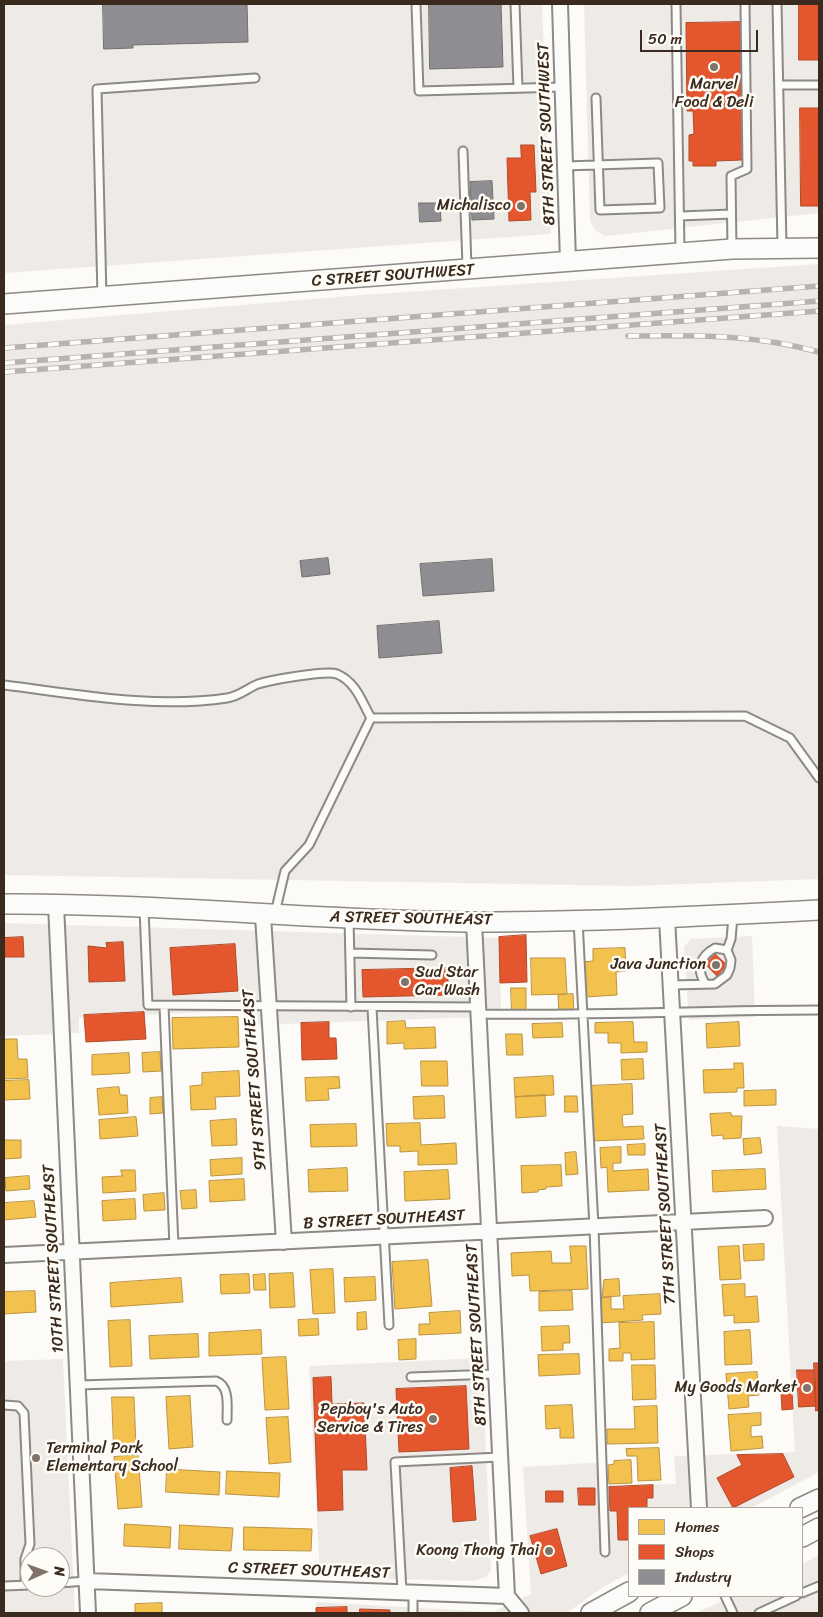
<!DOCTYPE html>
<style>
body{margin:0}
#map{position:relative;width:823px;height:1617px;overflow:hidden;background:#fcfbf8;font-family:Sriracha,sans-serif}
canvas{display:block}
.frame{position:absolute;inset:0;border:5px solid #3b2a1e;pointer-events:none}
.legend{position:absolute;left:628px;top:1507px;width:175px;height:90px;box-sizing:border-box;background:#fdfcf7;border:1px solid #afa8a0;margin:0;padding:6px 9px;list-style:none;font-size:15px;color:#3b2a1e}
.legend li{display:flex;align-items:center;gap:10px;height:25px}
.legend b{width:25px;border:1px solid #afa8a0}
.north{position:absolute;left:20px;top:1547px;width:50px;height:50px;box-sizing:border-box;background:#fdfcf7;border:1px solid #afa8a0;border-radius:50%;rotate:88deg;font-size:14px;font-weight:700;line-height:20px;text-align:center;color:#3b2a1e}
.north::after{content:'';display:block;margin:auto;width:18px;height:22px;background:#7f736a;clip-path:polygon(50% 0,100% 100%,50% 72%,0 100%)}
.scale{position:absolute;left:640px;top:30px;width:118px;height:22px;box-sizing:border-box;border:2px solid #3b2a1e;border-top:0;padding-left:6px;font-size:15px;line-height:18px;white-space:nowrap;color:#3b2a1e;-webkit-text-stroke:4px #fdfcf7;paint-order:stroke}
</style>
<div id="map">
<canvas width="823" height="1617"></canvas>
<div class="frame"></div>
<ul class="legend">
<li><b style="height:14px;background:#f2c14e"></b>Homes</li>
<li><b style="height:14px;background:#e4572e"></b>Shops</li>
<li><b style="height:14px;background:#8d8d92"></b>Industry</li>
</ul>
<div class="north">N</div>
<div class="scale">50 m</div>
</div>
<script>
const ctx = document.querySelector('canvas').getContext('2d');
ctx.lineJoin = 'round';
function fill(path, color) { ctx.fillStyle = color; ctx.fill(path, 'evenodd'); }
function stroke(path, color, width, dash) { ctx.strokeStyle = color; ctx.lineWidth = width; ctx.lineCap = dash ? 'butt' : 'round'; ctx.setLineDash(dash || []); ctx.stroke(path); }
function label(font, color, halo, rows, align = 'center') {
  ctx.font = font + ' Sriracha,sans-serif'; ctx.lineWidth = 5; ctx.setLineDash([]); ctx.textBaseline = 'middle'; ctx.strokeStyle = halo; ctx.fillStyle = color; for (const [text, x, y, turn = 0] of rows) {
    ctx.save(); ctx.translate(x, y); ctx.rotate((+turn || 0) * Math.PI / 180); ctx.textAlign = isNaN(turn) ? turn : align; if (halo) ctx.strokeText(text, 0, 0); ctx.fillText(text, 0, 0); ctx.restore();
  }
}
fill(new Path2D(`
 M4,4H542L551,234L4,273Z
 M584,4H819V213L605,236L596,231L590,221Z
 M819,264V879L631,886L4,875V325L361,295Z
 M4,923L500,938L501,1016L258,1025L257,1011L187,1013L79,1018V1033L4,1036Z
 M752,936L755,1017L689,1020L684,947L691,939Z
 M777,1126L819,1129V1472L751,1508H629V1573L600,1589L567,1613H316V1602L493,1612L531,1594L523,1467L607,1462L608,1486L676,1484L674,1456L795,1452Z
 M482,1358L491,1570L486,1577L474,1581L320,1577L309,1366Z
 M63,1359L75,1613H4V1361ZM30,1557H60V1587H30Z
 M819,1555V1613H696L733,1596H802V1564Z`), '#eeebe7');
const homes = new Path2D(`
 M625,948L626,971L616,972L617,995L585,997L583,962L593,961V949Z
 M531,958H565L567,994L532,995Z
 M511,988H526V1012H512Z
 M573,994L574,1013H559L558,995Z
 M238,1017L239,1047L173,1049L172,1018Z
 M405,1021L406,1028L435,1027L436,1048L404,1049V1043L387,1044V1022Z
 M633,1022L634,1042H647V1052L621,1053V1043H608V1033H595V1023Z
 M739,1022L740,1046L707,1048L706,1024Z
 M562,1023L563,1037L533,1038L532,1024Z
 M506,1034H522L523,1055H507Z
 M4,1039H17L18,1059H27L28,1078L4,1079Z
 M160,1052L161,1071L143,1072L142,1053Z
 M129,1053L130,1073L92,1075V1055Z
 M643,1059L644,1079L622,1080L621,1060Z
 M421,1061H447L448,1086H422Z
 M734,1063H743L744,1088H737V1092L704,1093L703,1070L734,1069Z
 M239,1071L240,1096L215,1097L216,1109L191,1110L190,1086L202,1085V1073Z
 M553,1076L554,1095L515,1097L514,1078Z
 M339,1077L340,1088L328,1089L329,1100L306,1101L305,1078Z
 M29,1080L30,1099L4,1100V1081Z
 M632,1084L633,1114L622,1115L623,1127L643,1126L644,1139L591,1141L588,1086Z
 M119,1087L120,1095H127L128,1113L99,1115L97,1089Z
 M776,1090V1105L744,1106V1091Z
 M545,1095L546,1116L516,1118L515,1097Z
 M444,1096L445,1118L414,1119L413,1097Z
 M565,1096H577L578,1112H565Z
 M162,1097L163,1113L150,1114V1098Z
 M731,1113L732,1116H742L741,1138L723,1139V1135L712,1136L710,1114Z
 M136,1117L138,1136L100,1139L99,1120Z
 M236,1119L237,1145L212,1146L210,1121Z
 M420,1123L421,1145L456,1143L457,1164L418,1165V1151L400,1152V1146H387L386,1124Z
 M356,1124L357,1146L311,1147L310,1125Z
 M760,1138L762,1153L744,1155L743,1139Z
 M4,1140H21V1158L4,1159Z
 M645,1144V1155H628L627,1145Z
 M621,1147V1163H613V1171L648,1169L649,1190L608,1192L607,1167L601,1168L600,1148Z
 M576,1152L578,1174L566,1175L565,1153Z
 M242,1158V1174L211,1176L210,1160Z
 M561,1165L562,1186L546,1187V1189L538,1190V1192L522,1193L521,1166Z
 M347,1168L348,1191L309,1192L308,1170Z
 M765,1169L766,1189L713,1192L712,1171Z
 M121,1170H135L136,1191L103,1193L102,1177L122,1176Z
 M448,1170L450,1199L405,1201L404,1172Z
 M29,1176L30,1189L6,1191L5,1178Z
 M244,1179L245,1200L210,1202L209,1181Z
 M196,1190L197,1208L182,1209L180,1191Z
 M164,1193L165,1210L144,1211L143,1195Z
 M135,1199L136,1219L103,1221L102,1201Z
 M34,1201L36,1217L4,1220V1203Z
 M764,1244V1260L744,1261L743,1245Z
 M570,1246H586L588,1289L530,1291L529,1275L512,1276L511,1253L551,1251L552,1263H571Z
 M739,1246L741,1279L720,1280L718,1247Z
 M428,1260L432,1306L395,1309L392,1262Z
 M333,1269L335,1313L313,1314L310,1270Z
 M293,1273L295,1307L270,1308L269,1274Z
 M249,1274L250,1293L221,1294L220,1275Z
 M265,1274L266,1290H254L253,1275Z
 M375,1277L376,1300L345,1302L344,1278Z
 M181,1278L183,1302L111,1307L110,1283Z
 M619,1279L620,1296L602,1297L604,1280Z
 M745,1284V1297L757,1296L759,1322L734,1323V1315L724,1316L722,1285Z
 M35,1291L36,1312L4,1314V1292Z
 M572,1291L573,1310L539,1311V1292Z
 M660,1294L661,1314L642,1315L643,1320L600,1323L599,1298L611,1297V1309H624L623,1296Z
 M460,1311L461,1333L419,1335V1324H430L429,1313Z
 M366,1312L367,1329L357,1330V1313Z
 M318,1319L319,1335L299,1336L298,1320Z
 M130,1320L132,1366L110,1367L108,1321Z
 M654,1322L655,1359L631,1360V1353H623V1361H609V1349L620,1348L619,1323Z
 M569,1326L570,1343H563V1350L542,1351L541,1327Z
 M261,1330L262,1354L209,1356V1333Z
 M750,1330L752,1364L725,1365L724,1332Z
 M198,1334L199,1357L150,1359L149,1336Z
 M416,1339V1359L399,1360L398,1340Z
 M579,1354L580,1374L539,1376L538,1355Z
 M286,1357L289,1409L265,1410L262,1358Z
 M632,1365H655L656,1399L633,1400Z
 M757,1372L759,1395L748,1396L749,1407L729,1409L726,1374Z
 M190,1396L193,1447L169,1449L166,1397Z
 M112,1397H134L136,1447L114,1448Z
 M572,1405L574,1438H560V1428L546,1429L545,1406Z
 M657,1406L658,1443L607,1444V1429H635L634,1407Z
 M761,1413V1425L751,1426V1437L762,1436L763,1448L731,1451L728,1415Z
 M288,1417L291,1462L269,1464L266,1418Z
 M659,1448L661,1480L638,1481L637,1456H627L626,1449Z
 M138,1455L142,1507L118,1509L114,1457Z
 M631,1460L632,1483L609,1484L608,1465L614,1464V1461Z
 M167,1469L220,1472L219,1495L166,1492Z
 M227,1471L280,1473L279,1497L226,1494Z
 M125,1524L171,1527L170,1548L124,1546Z
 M180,1525L233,1528L231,1551L179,1549Z
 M244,1527L312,1529L311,1551L244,1550Z
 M162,1603V1613H135V1604Z`);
fill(homes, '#f2c14e');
stroke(homes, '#bb9440', 1);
const shops = new Path2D(`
 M799,4H819V60H799Z
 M740,22L742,160L716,161V166H693V161H689V135L694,134L693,111H687L686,23Z
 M800,108H819V206H801Z
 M521,145H534L536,192H530L531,220L509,221L507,158H521Z
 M526,935L527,982L500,983L499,937Z
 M23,937L24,957H5L4,938Z
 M123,942L125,981L89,982L88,946L107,948L106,943Z
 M235,944L238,991L173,995L170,948Z
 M715,954L727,965L717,976L705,964Z
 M448,968V995L363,997L362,970Z
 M144,1012L146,1039L86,1042L84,1015Z
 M329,1022V1038H336L337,1059L302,1060L301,1023Z
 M814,1363H819V1410L816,1411Z
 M797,1370H815L816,1406L799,1407Z
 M331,1377L332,1404L364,1403L367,1470H342L343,1510L318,1511L313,1378Z
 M466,1386L469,1449L399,1452L396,1389Z
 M792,1392L793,1409L782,1410L781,1393Z
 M783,1454L794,1477L733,1508L717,1478L742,1465L737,1455Z
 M472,1466L476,1520L453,1522L450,1468Z
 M653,1485V1498H647V1508H629V1540H618L617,1511H610L609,1487Z
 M578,1488H595V1505H579Z
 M546,1491H563V1502H546Z
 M557,1529L567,1566L541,1574L530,1536Z
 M347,1607V1613H316V1608Z
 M360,1609L390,1610V1613H360Z`);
fill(shops, '#e4572e');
stroke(shops, '#b14a29', 1);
const industry = new Path2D(`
 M103,4H247L248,42L133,45V48L104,49Z
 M429,4H501L503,67L430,69Z
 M492,181L494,219L472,220L470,182Z
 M419,203H440L441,221L420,222Z
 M328,558L330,574L302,577L300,561Z
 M492,559L494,591L423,596L420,564Z
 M439,621L442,653L379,658L377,626Z`);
fill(industry, '#8d8d92');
stroke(industry, '#746f6f', 1);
const service = new Path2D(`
 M416,4L419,91L563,87
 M515,4L518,88
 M676,4L680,251
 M777,4L782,247
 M780,85H819
 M463,151L467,267
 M565,166L658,163L660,208L600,210L596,98
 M680,216L731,214
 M732,249L731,176L747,169L745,4
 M102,297L97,89L255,78
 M4,685C77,694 153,709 227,698C238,697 248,688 258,684C271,680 326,670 337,674C356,682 362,702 371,718
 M144,909L148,1005L478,1007
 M275,913L285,871L309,845L371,718L745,716L790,738L819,778
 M349,919L351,1007
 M578,920L594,1227L605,1552
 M727,950L731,939L733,917
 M350,953L432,955
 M671,985L715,984L727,975L730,968L731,960L727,950L715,948C700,956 696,969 705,983
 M164,1006L174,1247
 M372,1008L389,1325
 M479,1014C593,1016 706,1010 819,1010
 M411,1377L496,1374
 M78,1385L216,1381C230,1386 227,1406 227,1420
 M4,1405L18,1406L24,1413L30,1544L25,1559V1585
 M60,1583L87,1581
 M4,1586L30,1585
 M402,1592L395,1462L500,1457
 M413,1592V1613
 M802,1593L819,1586
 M725,1596L733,1613
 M759,1613L796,1596`);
const minor = new Path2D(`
 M560,4L568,262
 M56,904L88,1613
 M263,916L284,1242
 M667,918L699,1508
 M474,922L507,1596
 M4,1255L765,1218
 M87,1581L507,1596L521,1613`);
const secondary = new Path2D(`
 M4,304L732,249L819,248
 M4,904C161,903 318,921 475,922C590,922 705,916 819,910
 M800,1508L819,1499
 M802,1537L819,1528
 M591,1613L629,1592
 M650,1613L682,1596`);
stroke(service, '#8d8985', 11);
stroke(minor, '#8d8985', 18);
stroke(secondary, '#8d8985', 22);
stroke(service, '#fbfbf9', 7);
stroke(minor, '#fbfbf9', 14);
stroke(secondary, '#fbfbf9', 19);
const rail = new Path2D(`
 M628,336C696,335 753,334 819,352
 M4,348L819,286
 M4,363L819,301
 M4,372L819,311`);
stroke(rail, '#b6b4b1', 5.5);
stroke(rail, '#fdfcf7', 4, [11]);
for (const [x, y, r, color] of [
 [714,67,5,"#7f736a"],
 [521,206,5,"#7f736a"],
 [716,965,5,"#7f736a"],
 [405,982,5,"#7f736a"],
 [807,1388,5,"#7f736a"],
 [433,1419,5,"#7f736a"],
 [36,1458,5,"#7f736a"],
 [549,1551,5,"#7f736a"]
]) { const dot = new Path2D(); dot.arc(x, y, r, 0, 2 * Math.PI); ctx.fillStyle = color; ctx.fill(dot); stroke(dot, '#fdfcf7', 2); }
label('16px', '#3b2a1e', '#fdfcf7', [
 ["Marvel",714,85,"center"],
 ["Food & Deli",714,103,"center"],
 ["Michalisco",511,206],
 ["Java Junction",706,965],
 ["Sud Star",415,973,"left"],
 ["Car Wash",415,991,"left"],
 ["My Goods Market",797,1388],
 ["Pepboy's Auto",423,1410],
 ["Service & Tires",423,1428],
 ["Terminal Park",46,1449,"left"],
 ["Elementary School",46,1467,"left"],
 ["Koong Thong Thai",539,1551]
], 'right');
label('16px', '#3b2a1e', '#fdfcf7', [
 ["8TH STREET SOUTHWEST",547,134,-92],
 ["C STREET SOUTHWEST",393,276,-4],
 ["A STREET SOUTHEAST",411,919,1],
 ["9TH STREET SOUTHEAST",255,1080,-94],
 ["7TH STREET SOUTHEAST",666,1214,-93],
 ["B STREET SOUTHEAST",384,1220,-3],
 ["10TH STREET SOUTHEAST",54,1259,-93],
 ["8TH STREET SOUTHEAST",477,1335,-93],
 ["C STREET SOUTHEAST",309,1571,2]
]);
</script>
